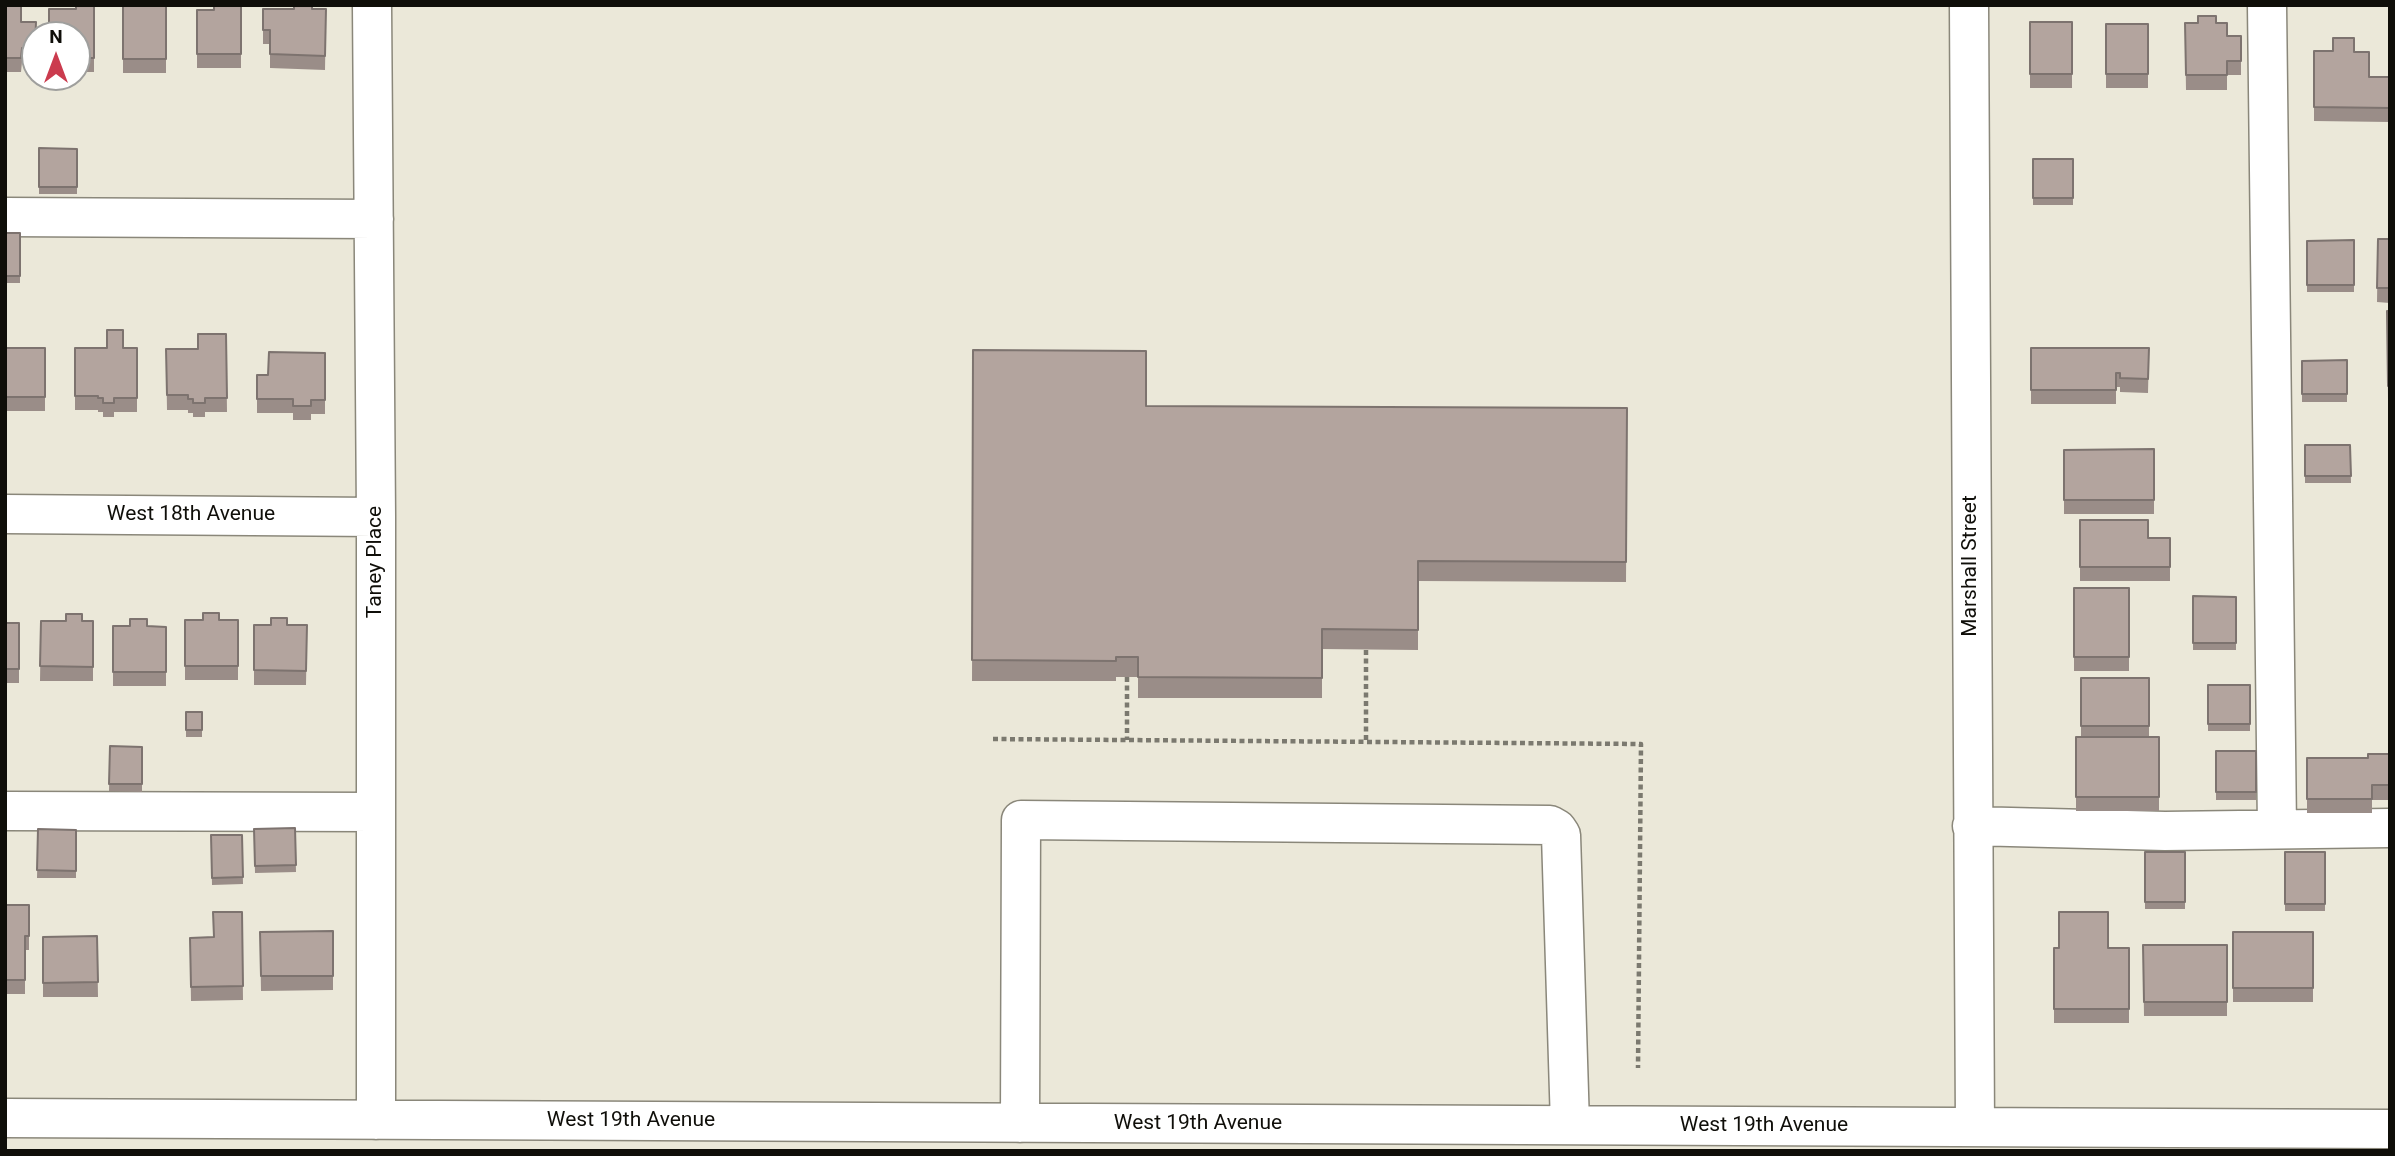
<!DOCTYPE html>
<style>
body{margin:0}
#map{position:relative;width:2395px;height:1156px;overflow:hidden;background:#ebe8d9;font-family:Roboto,sans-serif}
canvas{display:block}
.frame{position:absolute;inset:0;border:7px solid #0f0e09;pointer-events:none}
.north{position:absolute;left:21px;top:21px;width:70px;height:70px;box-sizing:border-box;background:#fff;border:2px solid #9f9f9d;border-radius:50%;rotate:0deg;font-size:19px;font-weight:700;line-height:28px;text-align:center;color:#0f0e09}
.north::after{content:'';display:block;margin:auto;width:24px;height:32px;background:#cb3b4e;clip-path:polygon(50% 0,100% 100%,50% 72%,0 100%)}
</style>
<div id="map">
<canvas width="2395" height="1156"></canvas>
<div class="frame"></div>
<div class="north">N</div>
</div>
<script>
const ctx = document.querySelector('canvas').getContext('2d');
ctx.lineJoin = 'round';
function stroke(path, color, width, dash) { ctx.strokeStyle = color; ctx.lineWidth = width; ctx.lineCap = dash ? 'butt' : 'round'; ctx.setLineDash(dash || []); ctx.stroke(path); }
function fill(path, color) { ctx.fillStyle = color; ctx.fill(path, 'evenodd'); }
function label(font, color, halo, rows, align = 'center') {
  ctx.font = font + ' Roboto,sans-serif'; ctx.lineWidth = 5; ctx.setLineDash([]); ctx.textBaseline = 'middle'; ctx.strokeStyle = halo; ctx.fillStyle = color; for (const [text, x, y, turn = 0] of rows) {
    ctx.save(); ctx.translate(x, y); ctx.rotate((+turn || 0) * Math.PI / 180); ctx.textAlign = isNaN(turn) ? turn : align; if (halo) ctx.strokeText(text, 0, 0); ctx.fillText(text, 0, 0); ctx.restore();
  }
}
const minor = new Path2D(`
 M372,5L376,517V1120
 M1969,5L1975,1127
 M2267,5L2277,828
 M5,217L374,219
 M5,514L376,517
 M5,811L376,812
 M1972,826L2165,831L2390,828
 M5,1118L2390,1129
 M1020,1123L1021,820L1550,825L1557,829L1561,835L1570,1125`);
stroke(minor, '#8a877a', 41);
stroke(new Path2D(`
 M1366,650V742
 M1127,677V740
 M993,739L1641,744L1638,1068`), '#7b796f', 4.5, [5, 3.5]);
stroke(minor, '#fff', 38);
fill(new Path2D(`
 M94,5V72H77L76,9Z
 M123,5L166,6V73H123Z
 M241,5V68H197V10H214Z
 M5,6L35,35V62H22L21,72H5Z
 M263,9H326L325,70L270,68V44H263Z
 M2030,22H2072V88H2030Z
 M2185,23H2216L2227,36H2241V75H2227V90H2186Z
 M2106,24H2148V88H2106Z
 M2314,51L2354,52L2369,77H2390V122L2314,121Z
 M39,148L77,149V194H39Z
 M2033,159H2073V205H2033Z
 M5,233H20V283H5Z
 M2378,239H2390V303L2377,302Z
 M2354,240V292H2307V241Z
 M2387,311H2390V400H2388Z
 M226,334L227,412H205V417H193V413H188V410H167L166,349H198Z
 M5,348H45V411H5Z
 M75,348H137V412H114V417H103V412H98V410H75Z
 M2031,348H2149L2148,393L2120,392V387H2116V404H2031Z
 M973,350L1146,406L1627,408L1626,582L1418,581V650L1322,649V698H1138V677H1116V681H972Z
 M325,353V414H311V420H293V413H257V375H268Z
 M2347,360V402H2302V361Z
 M2305,445H2350L2351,483H2305Z
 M2154,449V514H2064V450Z
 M2080,520L2148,538H2170V581H2080Z
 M2074,588H2129V671H2074Z
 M2193,596L2236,597V650H2193Z
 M185,620H238V680H185Z
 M41,621H93V681H40Z
 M5,623H19V683H5Z
 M254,625H307L306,685H254Z
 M113,626L166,627V686H113Z
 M2081,678H2149V737H2159V811H2076V737H2081Z
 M2208,685H2250V731H2208Z
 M186,712H202V737H186Z
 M110,746L142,747V792L109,791Z
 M2216,751H2256V800H2216Z
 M2390,754V800H2372V813H2307V758H2368Z
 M295,828L296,872L255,873L254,829Z
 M38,829L76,830V878H37Z
 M211,835H242L243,884L212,885Z
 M2145,852H2185V909H2145Z
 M2285,852H2325V911H2285Z
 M5,905H29V950H25V994H5Z
 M242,912L243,1000L191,1001L190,938L214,937Z
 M333,931V990L261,991L260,932Z
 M2233,932H2313V1002H2233Z
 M97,936L98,997H43V937Z
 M2143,945H2227V1016H2144Z
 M2054,948H2129V1023H2054Z`), '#9a8d88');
const building = new Path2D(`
 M76,5H94V58H77V35H49V9H76Z
 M123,5L166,6V59H123Z
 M214,5H241V54H197V10H214Z
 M294,5H312V9H326L325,56L270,54V30H263V9H294Z
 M5,6H21V22H36L35,48H22L21,58H5Z
 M2198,16H2216V23H2227V36H2241V61H2227V75H2186L2185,23H2198Z
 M2030,22H2072V74H2030Z
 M2106,24H2148V74H2106Z
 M2333,38H2354V52H2369V77H2390V108L2314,107V51H2333Z
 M39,148L77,149V187H39Z
 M2033,159H2073V198H2033Z
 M5,233H20V276H5Z
 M2378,239H2390V288H2377Z
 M2354,240V285H2307V241Z
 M2387,311H2390V386H2388Z
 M107,330H123V348H137V398H114V403H103V398H98V396H75V348H107Z
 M198,334H226L227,398H205V403H193V399H188V395H167L166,349H198Z
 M5,348H45V397H5Z
 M2031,348H2149L2148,379L2120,378V373H2116V390H2031Z
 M973,350L1146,351V406L1627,408L1626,562L1418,561V630L1322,629V678L1138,677V657H1116V661L972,660Z
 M269,352L325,353V400H311V406H293V399H257V375H268Z
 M2347,360V394H2302V361Z
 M2389,403H2390V475H2389Z
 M2305,445H2350L2351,476H2305Z
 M2154,449V500H2064V450Z
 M2080,520H2148V538H2170V567H2080Z
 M2074,588H2129V657H2074Z
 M2193,596L2236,597V643H2193Z
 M203,613H219V620H238V666H185V620H203Z
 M66,614H82V621H93V667L40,666L41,621H66Z
 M271,618H287V625H307L306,671L254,670V625H271Z
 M130,619H147V626L166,627V672H113V626H130Z
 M5,623H19V669H5Z
 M2081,678H2149V726H2081Z
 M2208,685H2250V724H2208Z
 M186,712H202V730H186Z
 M2076,737H2159V797H2076Z
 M110,746L142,747V784H109Z
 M2216,751H2256V792H2216Z
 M2368,754H2390V785H2372V799H2307V758H2368Z
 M295,828L296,865L255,866L254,829Z
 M38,829L76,830V871L37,870Z
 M211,835H242L243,877L212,878Z
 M2145,852H2185V902H2145Z
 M2285,852H2325V904H2285Z
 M5,905H29V936H25V980H5Z
 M213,912H242L243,986L191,987L190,938L214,937Z
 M2059,912H2108V948H2129V1009H2054V948H2059Z
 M333,931V976H261L260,932Z
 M2233,932H2313V988H2233Z
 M97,936L98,982L43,983V937Z
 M2143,945H2227V1002H2144Z`);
fill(building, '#b3a49e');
stroke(building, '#7d736f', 2);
label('21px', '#0f0e09', '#fff', [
 ["West 18th Avenue",191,515],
 ["Taney Place",376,562,-90],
 ["Marshall Street",1971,566,-90],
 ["West 19th Avenue",631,1121],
 ["West 19th Avenue",1198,1124],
 ["West 19th Avenue",1764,1126]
]);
</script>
